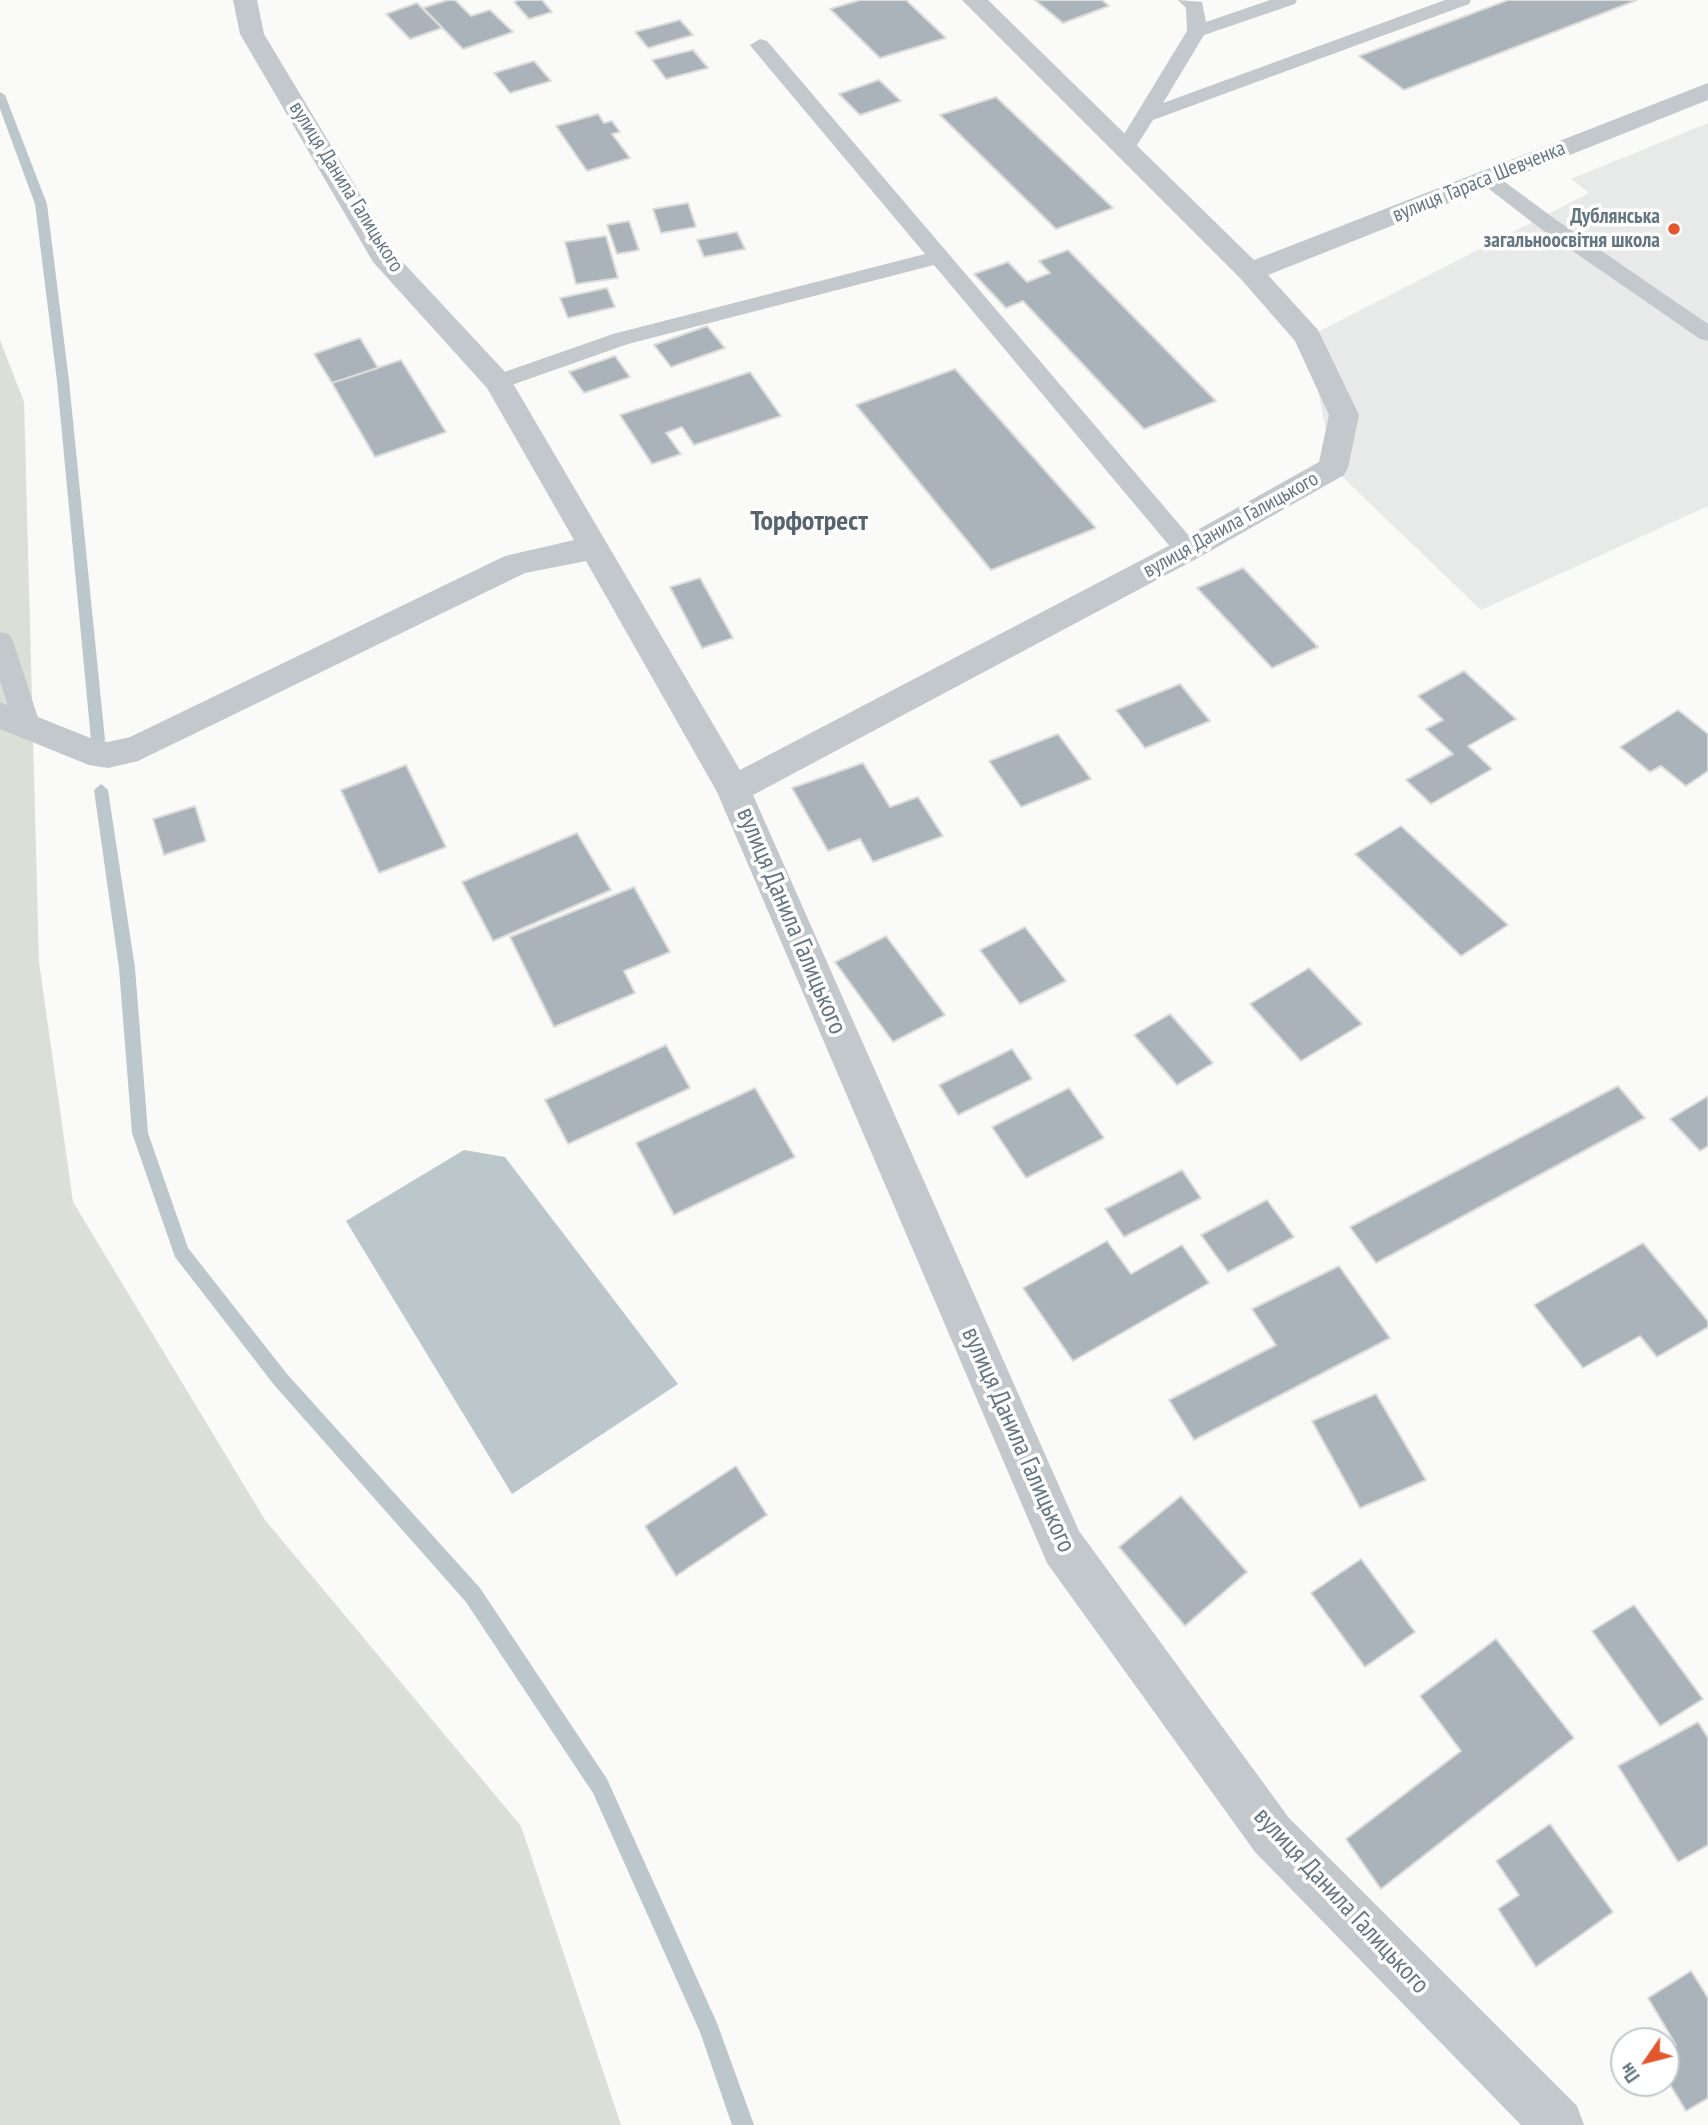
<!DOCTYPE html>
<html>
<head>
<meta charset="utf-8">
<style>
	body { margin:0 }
	#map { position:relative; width:1708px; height:2125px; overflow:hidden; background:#fafaf8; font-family:"PT Sans Narrow",sans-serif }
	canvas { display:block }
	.north { position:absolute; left:1610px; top:2027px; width:70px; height:70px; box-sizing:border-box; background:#fff; border:2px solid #c1c8cd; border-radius:50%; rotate:235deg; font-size:19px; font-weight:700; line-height:28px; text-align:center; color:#657683 }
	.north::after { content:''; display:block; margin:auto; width:24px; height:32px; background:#e4572e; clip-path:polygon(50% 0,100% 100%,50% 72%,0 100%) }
</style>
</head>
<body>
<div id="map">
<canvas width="1708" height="2125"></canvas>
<div class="north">Пн</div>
</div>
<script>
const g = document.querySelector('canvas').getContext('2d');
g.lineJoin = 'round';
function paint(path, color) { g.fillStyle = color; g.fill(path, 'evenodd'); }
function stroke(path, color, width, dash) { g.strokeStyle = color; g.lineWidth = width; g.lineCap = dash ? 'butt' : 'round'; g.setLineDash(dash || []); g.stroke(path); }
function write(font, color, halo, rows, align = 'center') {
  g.font = font + ' "PT Sans Narrow",sans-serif'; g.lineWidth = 7; g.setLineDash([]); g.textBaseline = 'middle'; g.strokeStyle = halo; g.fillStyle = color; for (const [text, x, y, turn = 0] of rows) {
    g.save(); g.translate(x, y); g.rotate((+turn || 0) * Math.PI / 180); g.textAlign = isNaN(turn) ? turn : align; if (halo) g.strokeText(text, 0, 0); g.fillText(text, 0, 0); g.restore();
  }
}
paint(new Path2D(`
	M1708,123V506L1481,610L1333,468L1308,337L1589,193L1571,179Z`), '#e8e9e9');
paint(new Path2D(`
	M0,340L24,402L39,962L73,1202L265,1520L521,1826L621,2125H0Z`), '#dadfd7');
paint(new Path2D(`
	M464,1150L505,1157L678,1384L512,1494L346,1221Z`), '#bbc7cb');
paint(new Path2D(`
	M0,92L5,95L47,204L69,381L105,740L98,745L91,740L57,381L35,204L0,109Z
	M101,784L108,790L135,968L148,1133L188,1248L287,1374L480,1588L607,1779L717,2023L754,2125H732L700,2032L593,1793L466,1602L275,1386L175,1257L132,1133L119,968L94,790Z`), '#bbc7cb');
const building = new Path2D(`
	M448,0H455L471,16L490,10L513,32L463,49L423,8Z
	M519,0H542L552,12L529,19L514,2Z
	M860,0H906L946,38L880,58L830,9Z
	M1035,0H1102L1109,6L1063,23Z
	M1508,0H1637L1404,90L1359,56Z
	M417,3L442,28L410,39L386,14Z
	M680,20L693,35L648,48L635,32Z
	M693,50L708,68L666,79L652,60Z
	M534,61L551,81L510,93L494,73Z
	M879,80L901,101L860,115L839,94Z
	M996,97L1113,208L1056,229L940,115Z
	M598,114L604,123L612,121L620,132L612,134L630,158L587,171L556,126Z
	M688,203L696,227L661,233L653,209Z
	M629,221L639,250L617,254L607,225Z
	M737,232L745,249L704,257L697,240Z
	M606,236L618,278L576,284L565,242Z
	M1068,250L1216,401L1144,429L1023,301L1006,308L974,274L1008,262L1027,282L1050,273L1039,261Z
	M607,288L615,307L568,318L560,298Z
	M707,326L725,348L671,367L654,345Z
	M360,338L378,368L332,383L314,354Z
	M615,356L630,377L584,393L569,372Z
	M401,360L446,432L375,457L332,383Z
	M955,369L1096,528L991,570L856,405Z
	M750,372L781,416L694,445L682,427L666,433L681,454L652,464L620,415Z
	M1243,568L1318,647L1272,668L1197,588Z
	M700,578L733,638L702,648L670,587Z
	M1464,671L1516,719L1468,746L1492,769L1431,804L1406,780L1453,754L1426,729L1443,720L1418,696Z
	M1180,684L1210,721L1145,748L1116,710Z
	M1678,710L1708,734V771L1686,786L1661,766L1650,772L1620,747Z
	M1058,734L1091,779L1021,807L989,761Z
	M863,763L890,807L918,797L943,836L873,862L860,839L828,851L792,788Z
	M406,765L446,847L379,873L341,790Z
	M195,806L206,841L164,855L153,819Z
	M1401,826L1508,925L1461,956L1355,854Z
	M577,833L611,890L493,941L462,882Z
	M634,887L670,952L624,971L635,993L554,1027L510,937Z
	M1025,927L1066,981L1020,1004L980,950Z
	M886,936L945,1015L893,1042L835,962Z
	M1309,968L1362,1024L1301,1061L1250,1004Z
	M1170,1014L1213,1063L1177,1085L1134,1035Z
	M666,1045L690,1088L568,1144L545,1100Z
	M1012,1049L1032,1079L958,1115L939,1085Z
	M1618,1086L1645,1118L1376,1263L1350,1227Z
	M755,1088L795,1157L674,1215L636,1143Z
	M1069,1088L1104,1138L1026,1178L992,1127Z
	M1708,1096V1146L1700,1151L1670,1119Z
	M1182,1170L1201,1198L1124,1237L1105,1209Z
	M1267,1200L1294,1237L1228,1272L1201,1235Z
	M1107,1241L1131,1274L1182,1245L1209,1283L1073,1361L1023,1288Z
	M1643,1243L1708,1321V1327L1657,1357L1640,1336L1583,1368L1534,1305Z
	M1339,1266L1390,1338L1194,1440L1169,1400L1276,1345L1252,1309Z
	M1376,1394L1426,1480L1360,1508L1312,1421Z
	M736,1466L767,1515L676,1576L645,1526Z
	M1181,1496L1247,1572L1185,1626L1119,1547Z
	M1361,1559L1415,1632L1365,1667L1311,1593Z
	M1634,1605L1703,1699L1660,1726L1592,1631Z
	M1496,1639L1574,1738L1381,1889L1346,1839L1461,1751L1420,1696Z
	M1698,1722L1708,1738V1845L1678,1862L1618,1766Z
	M1550,1824L1613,1912L1536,1967L1498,1909L1519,1895L1496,1861Z
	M1691,1971L1708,1998V2098L1686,2111L1666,2078V2051L1676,2045L1648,1998Z`);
paint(building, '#aab3b9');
stroke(building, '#dcdcda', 2);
paint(new Path2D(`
	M1178,0L1202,2L1206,22L1270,0H1297L1295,4L1204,35L1163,103L1445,0H1471L1469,4L1153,120L1132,153H1118L1115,149L1187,31L1186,8Z
	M760,39L767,41L1196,544L1199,550L1196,556L1187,559L1178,556L934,265L628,344L506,387L498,389L490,387L487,382L490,377L613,334L925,254L753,49L750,45Z
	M1487,172L1494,174L1555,219L1708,324V341L1700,339L1541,229L1480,182L1477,178L1480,174Z
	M0,632L9,634L13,641L41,727L37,734L28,737L19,734L15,727L0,681Z`), '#c3c8cc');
paint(new Path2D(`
	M233,0H257L264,34L398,257L508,375L740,770L1176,542L1319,462L1329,415L1295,341L1240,278L962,0H988L1254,260L1708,83V100L1268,275L1318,330L1359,415L1348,468L1344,475L1198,558L753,795L1079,1531L1289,1818L1577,2106L1584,2125H1521L1255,1852L1047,1563L717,792L586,561L525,573L138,761L108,768L89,765L0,729V702L93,739L108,742L130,737L505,556L574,540L487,388L373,262L240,34Z`), '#c3c8cc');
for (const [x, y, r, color] of [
	[1674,229,7,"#e4572e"]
]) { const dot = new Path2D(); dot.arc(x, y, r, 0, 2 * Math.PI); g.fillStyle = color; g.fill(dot); stroke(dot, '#fff', 2.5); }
write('21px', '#657683', '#fff', [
	["вулиця Тараса Шевченка",1479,182,-22],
	["вулиця Данила Галицького",346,187,58],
	["вулиця Данила Галицького",1231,525,-29]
]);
write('bold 21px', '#657683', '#fff', [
	["Дублянська",1660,217],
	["загальноосвітня школа",1660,241]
], 'right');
write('26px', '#657683', '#fff', [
	["вулиця Данила Галицького",791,921,67],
	["вулиця Данила Галицького",1018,1440,66],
	["вулиця Данила Галицького",1341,1901,47]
]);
write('bold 28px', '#57646e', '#fff', [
	["Торфотрест",809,522]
]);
</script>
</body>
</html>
